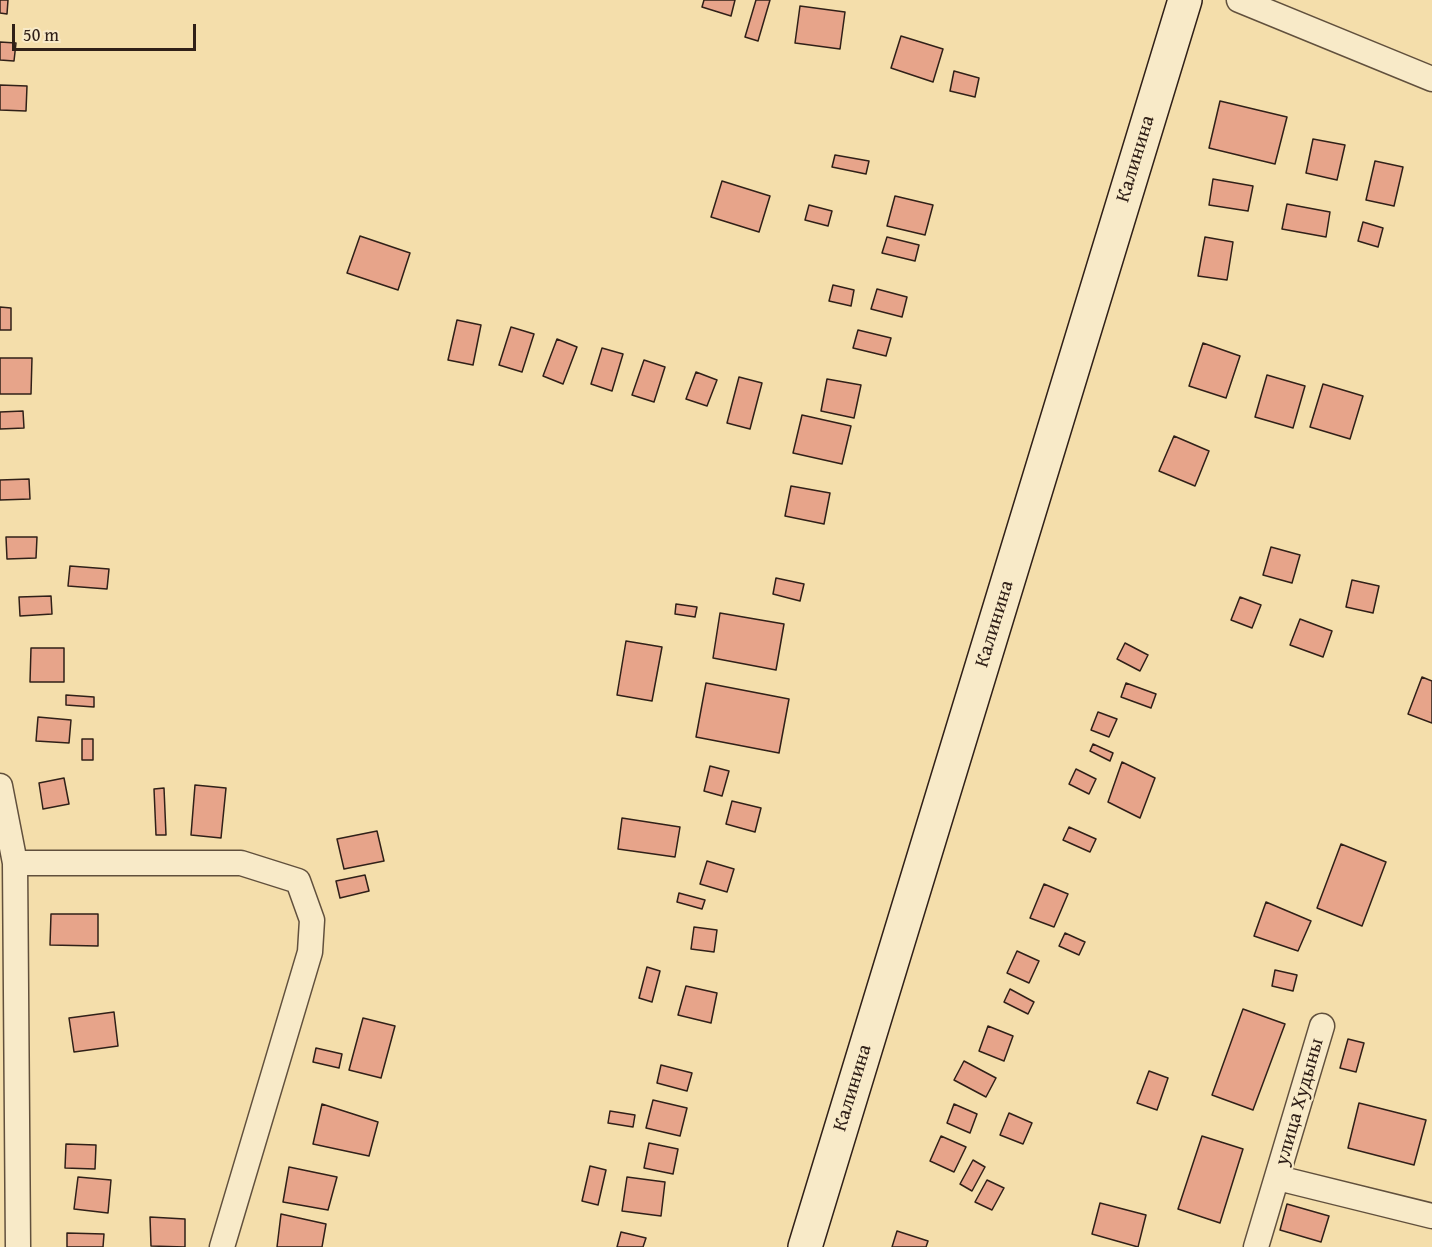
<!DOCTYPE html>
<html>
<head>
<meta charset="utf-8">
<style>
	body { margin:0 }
	#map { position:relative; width:1432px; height:1247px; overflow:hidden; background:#f4deab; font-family:"Gentium Book Plus",serif }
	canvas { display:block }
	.scale { position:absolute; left:12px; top:24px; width:184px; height:27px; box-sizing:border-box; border:3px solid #302018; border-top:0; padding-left:8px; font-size:18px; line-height:21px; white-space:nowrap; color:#302018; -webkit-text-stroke:4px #f8eac8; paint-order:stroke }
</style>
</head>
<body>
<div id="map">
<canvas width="1432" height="1247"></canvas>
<div class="scale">50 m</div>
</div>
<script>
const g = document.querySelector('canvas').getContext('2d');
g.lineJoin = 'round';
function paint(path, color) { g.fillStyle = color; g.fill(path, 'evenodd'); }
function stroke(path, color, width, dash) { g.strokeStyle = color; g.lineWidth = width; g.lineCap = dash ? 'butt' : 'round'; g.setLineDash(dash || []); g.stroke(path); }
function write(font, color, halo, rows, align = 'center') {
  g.font = font + ' "Gentium Book Plus",serif'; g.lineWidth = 4.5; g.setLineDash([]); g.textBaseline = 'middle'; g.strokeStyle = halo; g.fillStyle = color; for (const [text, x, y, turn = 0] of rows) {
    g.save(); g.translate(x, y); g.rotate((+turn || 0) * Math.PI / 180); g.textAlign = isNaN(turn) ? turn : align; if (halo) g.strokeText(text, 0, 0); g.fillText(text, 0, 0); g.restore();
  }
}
const building = new Path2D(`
	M0,0H8L7,14L0,13Z
	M704,0H735L731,16L702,7Z
	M756,0H770L758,41L745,37Z
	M800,6L845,12L840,49L795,43Z
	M901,36L943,49L933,82L891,68Z
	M0,42L16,43L14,61L0,60Z
	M954,71L979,78L975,97L950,91Z
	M0,85L27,86L26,111L0,110Z
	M1220,101L1287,117L1275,164L1209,148Z
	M1313,139L1345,145L1337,180L1306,173Z
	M835,155L869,161L866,174L832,167Z
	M1375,161L1403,167L1394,206L1366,200Z
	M1213,179L1253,186L1248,211L1209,205Z
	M722,181L770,196L759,232L711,217Z
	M895,196L933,205L925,235L887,226Z
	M1287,204L1330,212L1326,237L1282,229Z
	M809,205L832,211L828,226L805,220Z
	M1363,222L1383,228L1378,247L1358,241Z
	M360,236L410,253L398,290L347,273Z
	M887,237L919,245L915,261L882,253Z
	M1205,237L1233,242L1227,280L1198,276Z
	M833,285L854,290L851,306L829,301Z
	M877,289L907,297L902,317L871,309Z
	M0,307L11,308V330H0Z
	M457,320L481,325L473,365L448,360Z
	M511,327L534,334L522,372L499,365Z
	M858,330L891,338L886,356L853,348Z
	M557,339L577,347L563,384L543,376Z
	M1203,343L1240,356L1226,398L1189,386Z
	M602,348L623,354L612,391L591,384Z
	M0,358H32L31,394H0Z
	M644,360L665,367L654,402L632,395Z
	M696,372L717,380L707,406L686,399Z
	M1267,375L1305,386L1293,428L1255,417Z
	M739,377L762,383L750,429L727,423Z
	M827,379L861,385L854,418L821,411Z
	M1323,384L1363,396L1350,439L1310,427Z
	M23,411L24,428L0,429V412Z
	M802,415L851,426L842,464L793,453Z
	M1174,436L1209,451L1195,486L1159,471Z
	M29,479L30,499L0,500V480Z
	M791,486L830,493L824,524L785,516Z
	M6,537H37L36,558L7,559Z
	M1271,547L1300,555L1292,583L1263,575Z
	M70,566L109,569L107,589L68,586Z
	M776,578L804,584L800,601L773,594Z
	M1352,580L1379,586L1373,613L1346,607Z
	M51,596L52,614L20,616L19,597Z
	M1240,597L1261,605L1252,628L1231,620Z
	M676,604L697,607L695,617L675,614Z
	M720,613L784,624L776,670L713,658Z
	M1300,619L1332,631L1323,657L1290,645Z
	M626,641L662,647L652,701L617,695Z
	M1125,643L1148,655L1140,671L1117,659Z
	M31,648H64V682H30Z
	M1422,677L1432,681V723L1408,714Z
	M706,683L789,699L779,753L696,737Z
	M1126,683L1156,694L1151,708L1121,697Z
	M66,695L94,697V707L66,705Z
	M1098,712L1117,719L1109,737L1091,730Z
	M38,717L71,720L69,743L36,741Z
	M82,739H93V760H82Z
	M1093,744L1113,753L1110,761L1090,751Z
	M1122,762L1155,778L1140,818L1108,802Z
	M710,766L729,771L722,796L704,791Z
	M1076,769L1096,779L1089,794L1069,784Z
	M64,778L69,804L43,809L39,783Z
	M195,785L226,788L221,838L191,835Z
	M164,788L166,835H156L154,789Z
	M732,801L761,808L755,832L726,824Z
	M622,818L680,827L675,857L618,849Z
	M1069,827L1096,839L1090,852L1063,840Z
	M377,831L384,861L344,869L337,839Z
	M1341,844L1386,862L1362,926L1317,908Z
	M707,861L734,869L727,892L700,884Z
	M365,875L369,891L340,898L336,881Z
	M1044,884L1068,894L1054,927L1030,918Z
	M679,893L705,900L702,909L677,902Z
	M1266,902L1311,921L1298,951L1254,936Z
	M51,914H98V946L50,945Z
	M694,927L717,930L714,952L691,949Z
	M1065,933L1085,942L1079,955L1059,946Z
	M1017,951L1039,961L1029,983L1007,973Z
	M647,967L660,971L652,1002L639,998Z
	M1275,970L1297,975L1293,991L1272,986Z
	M686,986L717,993L711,1023L678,1015Z
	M1010,989L1034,1002L1028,1014L1004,1002Z
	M1243,1009L1285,1024L1253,1110L1212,1095Z
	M114,1012L118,1046L74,1052L69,1018Z
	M363,1018L395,1026L381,1078L349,1070Z
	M988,1026L1013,1036L1004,1061L979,1051Z
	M1348,1039L1364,1043L1356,1072L1340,1068Z
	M316,1048L342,1054L339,1068L313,1062Z
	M964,1061L996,1078L986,1097L954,1080Z
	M661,1065L692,1073L687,1091L657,1083Z
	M1149,1071L1168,1078L1157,1110L1137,1103Z
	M653,1100L687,1108L680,1136L646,1128Z
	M1359,1103L1426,1120L1414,1165L1348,1148Z
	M322,1104L378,1122L369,1156L313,1144Z
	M954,1104L977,1114L970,1133L947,1123Z
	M610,1111L635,1115L633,1127L608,1123Z
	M1009,1113L1032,1123L1023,1144L1000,1135Z
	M941,1136L966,1147L954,1172L930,1161Z
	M1202,1136L1243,1149L1220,1223L1178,1209Z
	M649,1143L678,1149L673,1174L644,1168Z
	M66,1144L96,1145L95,1169L65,1168Z
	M973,1160L985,1167L972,1191L960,1184Z
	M590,1166L606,1170L598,1205L582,1201Z
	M289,1167L337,1177L328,1210L283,1202Z
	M78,1177L111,1180L108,1213L74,1209Z
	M627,1177L665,1182L661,1216L622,1211Z
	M987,1180L1004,1188L992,1210L975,1202Z
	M1100,1203L1146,1215L1138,1247L1092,1234Z
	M1287,1204L1329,1216L1321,1242L1280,1230Z
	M281,1214L326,1224L322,1247H277Z
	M150,1217L185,1219V1247L151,1246Z
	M897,1231L928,1241L926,1247H892Z
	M621,1232L646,1238L643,1247H617Z
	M67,1233L104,1234L103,1247H67Z`);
paint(building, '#e7a48a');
stroke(building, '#302018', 1.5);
const street = new Path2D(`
	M1239,0L1432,79
	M0,786L15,863L18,1247
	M15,863H241L298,881L312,920L310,952L222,1247
	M1278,1178L1432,1216
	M1256,1247L1322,1026`);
const secondary = new Path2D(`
	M805,1247L1185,0`);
stroke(street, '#61503d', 27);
stroke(secondary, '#302018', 36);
stroke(street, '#f8eac8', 24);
stroke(secondary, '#f8eac8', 33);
write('20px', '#302018', '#f8eac8', [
	["Калинина",1136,159,-73],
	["Калинина",995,624,-73],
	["Калинина",853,1088,-73],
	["улица Худыны",1300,1102,-74]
]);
</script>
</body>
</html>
